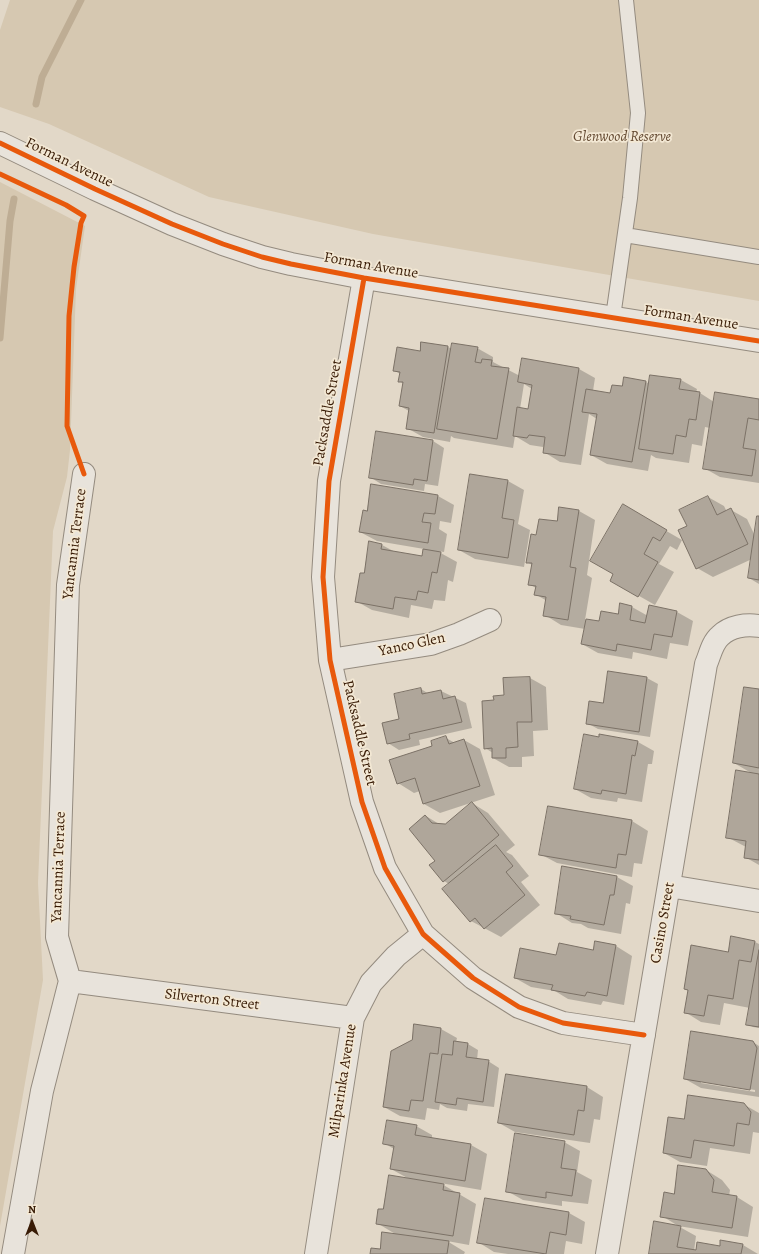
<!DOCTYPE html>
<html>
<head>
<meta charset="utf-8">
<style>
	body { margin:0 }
	#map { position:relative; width:759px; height:1254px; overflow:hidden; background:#e2d8c8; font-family:Alegreya,serif }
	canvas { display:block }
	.north { position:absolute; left:12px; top:1202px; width:40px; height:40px; -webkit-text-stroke:3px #f3e8d4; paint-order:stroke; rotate:0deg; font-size:11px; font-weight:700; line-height:16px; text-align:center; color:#381b05 }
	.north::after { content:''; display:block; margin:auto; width:14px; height:18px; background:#381b05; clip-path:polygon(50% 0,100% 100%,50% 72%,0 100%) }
</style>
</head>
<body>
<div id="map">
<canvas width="759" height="1254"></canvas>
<div class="north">N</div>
</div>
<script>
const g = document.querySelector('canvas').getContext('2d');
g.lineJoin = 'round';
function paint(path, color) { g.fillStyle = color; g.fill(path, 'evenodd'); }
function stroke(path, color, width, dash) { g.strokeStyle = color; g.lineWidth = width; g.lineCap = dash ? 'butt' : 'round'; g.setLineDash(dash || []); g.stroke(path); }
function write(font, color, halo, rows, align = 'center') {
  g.font = font + ' Alegreya,serif'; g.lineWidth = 3.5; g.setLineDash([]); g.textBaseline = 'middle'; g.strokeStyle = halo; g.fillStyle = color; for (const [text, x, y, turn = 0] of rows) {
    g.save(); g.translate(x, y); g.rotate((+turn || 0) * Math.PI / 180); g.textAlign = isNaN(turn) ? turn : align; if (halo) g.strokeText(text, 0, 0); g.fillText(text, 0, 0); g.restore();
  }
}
paint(new Path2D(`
	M10,0H759V301L373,234L209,197L49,124L0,107V30Z
	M0,182L85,226L76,289L70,450L67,477L53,531L38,883L43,980L0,1226Z`), '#d6c8b1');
paint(new Path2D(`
	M448,347L452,349L477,348L493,357V362L520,376L523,360L579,369L595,378L593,391L611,394L623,387L646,382L650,384L681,380L697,389L696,393H700L714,402L759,400V483L720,477L704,468L710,428L705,427L702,446L692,444L689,463L656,458L651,455L648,471L607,464L591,455L597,419L589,414L581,465L560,462L544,452L545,444L543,447L530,445L515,436L513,448L454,438L451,436L450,442L423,437L407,428L409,411L400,406L404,384L399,381L400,374L394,370L420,352ZM524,384L532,389L529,410L520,409Z
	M377,433L433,441L444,448L438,486L425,484L424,491L381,484L370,477Z
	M508,481L524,490L518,524L530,530L524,567L475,559L459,550Z
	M438,496L454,505L451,523L440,521L439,529L447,534L444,552L437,551L457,562L453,582L448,580L445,601L434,600L432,609L411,605L409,618L372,610L356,601L365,575L370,542L382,545L397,553L423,558L424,549L377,541L360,532L368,512Z
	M708,497L724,506L727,512L731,510L747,519L755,536L759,517V584L749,578L752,559L713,577L697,568L688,526Z
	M623,506L682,540L677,550L670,546L659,564L674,572L655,605L611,580L614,574Z
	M560,508L579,511L595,520L587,575L592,578L585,620L599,623L619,615L621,604L632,607L648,616L677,612L693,621L688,646L670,643L667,659L633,652L632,659L598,653L582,644L585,629L561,625L545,615L547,601L535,594L536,588L529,584L532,565L527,562L537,536L558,523Z
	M609,672L647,678L658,684L650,737L598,729L587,723L604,704Z
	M530,678L546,687L548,730L533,731L534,756L522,757V767H509L493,758V753L485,748L495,701L505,696Z
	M421,689L429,694L441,691L466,703L472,728L419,740L420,745L399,750L388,743L401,720Z
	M759,690V865L745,857L746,847L727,837L753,774L734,763Z
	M446,738L455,743L464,740L480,749L495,795L440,813L424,804L420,791L414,793L398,783L434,746Z
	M600,738L638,742L654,751L652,764H648L642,802L618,798L617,802L591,798L575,789Z
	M472,803L488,813L515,845L506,852L512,855L529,876L521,882L540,905L501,937L471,921L449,884L444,881L437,861L426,816L439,824L446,825Z
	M632,821L648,831L642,864L634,863L632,877L557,863L540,854Z
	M617,877L633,886L630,904L626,903L621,934L588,928L581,924L572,923L556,913Z
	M755,942L759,944V1028L753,1027L747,1024L750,1008L724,1003L720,1025L701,1022L685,1012L689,991L685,989L729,953Z
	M595,943L616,946L632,956L624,1005L603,1001L601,1005L568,999L555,991L531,987L515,978L594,951Z
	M415,1025L441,1029L457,1038L456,1042L468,1044L478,1050L477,1060L488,1061L499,1068L494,1107L468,1104L467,1111L447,1108L440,1104L439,1110L427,1108L425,1120L400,1116L384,1107L413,1041Z
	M753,1042L759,1046V1097L701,1088L685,1079ZM701,1081L755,1090V1092L701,1083Z
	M506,1075L587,1087L603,1097L600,1120L594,1119L590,1143L515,1132L499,1123Z
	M743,1104L759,1113V1133L753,1132L750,1154L710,1148L707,1166L680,1162L664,1153L685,1121Z
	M416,1126L432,1135V1138L471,1145L487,1154L481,1190L440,1183L476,1204L469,1245L447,1241L465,1252L464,1254H371L381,1250L397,1235L377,1223L384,1211L411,1180L391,1169L394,1149L384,1143Z
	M564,1142L580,1151L577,1172L592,1180L588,1204L562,1201V1206L523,1200L507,1191Z
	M706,1170L722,1180L730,1190L729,1196L737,1197L753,1207L748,1237L678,1226L696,1236L694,1251L743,1245L758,1254H650L680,1227L662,1216L674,1195Z
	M486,1199L569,1213L585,1222L582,1244L566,1241L564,1254H508L494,1252L478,1242Z`), '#0003');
stroke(new Path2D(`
	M36,104L42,77L81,0
	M0,338L10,221L14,199`), '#bead94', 7);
const building = new Path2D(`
	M421,342L448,346L434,433L406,429L409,408L399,406L403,382H398L400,372L393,371L397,347L420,351Z
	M452,343L478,347L475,362L481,363L482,359L492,360L491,366L509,368L497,439L437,429Z
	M522,358L579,368L565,456L543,453L545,437L529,435L527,438L513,436L517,407L528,409L532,385L518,382Z
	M650,375L681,379L679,389L700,392L696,420L689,419L686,437L676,435L673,454L639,449Z
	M624,377L646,381L632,462L590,455L597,414L582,412L586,389L610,393L612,385L622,386Z
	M715,392L759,399V420L748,418L743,448L756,450L752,476L703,469Z
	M376,431L433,440L427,481L414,479L413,485L369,478Z
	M470,474L508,480L502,518L514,520L508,558L458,550Z
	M371,484L438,495L435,514L424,513L422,522L431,523L428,543L359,532L363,510L367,511Z
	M708,496L717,515L731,508L748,544L696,569L678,530L687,526L679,510Z
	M623,504L667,530L660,541L653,537L644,554L658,562L638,597L610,581L613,574L590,561Z
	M559,507L579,510L570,567L576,568L568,620L543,616L546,597L534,595L536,586L528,585L532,563H526L531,534L536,535L539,519L557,521Z
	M757,516H759V580L748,578Z
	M369,541L382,544L381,549L422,556L423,549L441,552L437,573L432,572L428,593L418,591L416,600L395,597L393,609L355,602L360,573H364Z
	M620,603L632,606L630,620L645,623L649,605L677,611L672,637L654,634L651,650L617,644L616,651L581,644L586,619L599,621L601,611L618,614Z
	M608,671L647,677L639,732L586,724L589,701L603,703Z
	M530,677L532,722H517L518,747L506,748V758H492V748L484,749L482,701L494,700L493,696L504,695L503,678Z
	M744,687L759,689V768L733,763Z
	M421,688L422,694L441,690L443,699L455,696L462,722L409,734L410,739L387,744L382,723L399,719L394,694Z
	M584,734L599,737V734L638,741L635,756L632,755L626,794L602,790L601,794L574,789Z
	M446,736L449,744L464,739L480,786L423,804L415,778L397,784L389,760L432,746L431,741Z
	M736,770L759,774V860L744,858L746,841L726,838Z
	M472,802L499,835L443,882L429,865L435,861L409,829L425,815L432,823L445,824Z
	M548,806L632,820L626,855L618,854L616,868L539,855Z
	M496,845L513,866L506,872L525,895L484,929L475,918L470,922L442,889Z
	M562,866L617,876L614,895H610L604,925L570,919L571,916L555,914Z
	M731,936L755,941L751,962L739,960L733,999L708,995L704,1016L684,1013L688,990L684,989L691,945L728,952Z
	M595,941L616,945L607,996L587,992L585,996L551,990L553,985L514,978L520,948L556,955L559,943L593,950Z
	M759,950V1027L746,1025Z
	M414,1024L441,1028L438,1054L430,1053L423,1101L411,1100L409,1111L383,1107L391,1051L412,1040Z
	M691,1031L753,1041L757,1048L750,1090L684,1079Z
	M454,1041L468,1043L466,1057L489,1060L483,1102L457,1098L456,1105L435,1102L442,1054L452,1055Z
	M506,1074L587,1086L584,1111L578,1110L574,1135L498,1123Z
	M688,1095L744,1103L751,1112L749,1125L737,1123L734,1146L694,1140L691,1158L663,1153L668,1117L684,1119Z
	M387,1120L417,1125L415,1135L471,1144L465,1181L390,1169L394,1146L383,1144Z
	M515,1133L565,1141L561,1168L576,1170L572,1196L546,1192V1198L506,1192Z
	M678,1165L706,1169L714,1180L712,1192L737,1196L732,1228L660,1217L664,1192L674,1194Z
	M389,1175L444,1184L443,1190L460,1193L453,1236L376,1224L378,1209H383Z
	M485,1198L569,1212L566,1235L550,1232L546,1254L477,1243Z
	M654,1221L681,1226L677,1247L696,1250L697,1242L720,1246V1240L743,1244L741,1254H649Z
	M382,1232L449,1241L447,1254H370L371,1248L380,1249Z`);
paint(building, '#afa69a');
stroke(building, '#7b7166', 1);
const service = new Path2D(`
	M625,235L759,257
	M613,317L630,198L638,113L626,0`);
const minor = new Path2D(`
	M364,278L329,481L323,577L330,660L362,802L385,868L423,934L473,978L519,1007L563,1023L644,1035
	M330,660L431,644L459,634L490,620
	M669,886L759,901
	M70,981L353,1018
	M13,1254L42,1091L70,981L57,937L68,585L84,474
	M316,1254L353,1018L371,983L396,956L423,934
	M607,1254L706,664C710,655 712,643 720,636C730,626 746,624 759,626`);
const tertiary = new Path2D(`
	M0,143L95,189L172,224L223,244L262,257L291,264L364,278L759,341`);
stroke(service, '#948b7f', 16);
stroke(minor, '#948b7f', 24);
stroke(tertiary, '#948b7f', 24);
stroke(service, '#e8e3db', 14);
stroke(minor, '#e8e3db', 22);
stroke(tertiary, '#e8e3db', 22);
stroke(new Path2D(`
	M0,143L95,189L172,224L223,244L262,257L291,264L364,278L759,341
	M0,174L66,205L84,216L81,223L74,267L69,316L67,426L84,474
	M364,278L329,481L323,577L330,660L362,802L385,868L423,934L473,978L519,1007L563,1023L644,1035`), '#e8590c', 5);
write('italic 15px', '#654b33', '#f3e8d4', [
	["Glenwood Reserve",622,137]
]);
write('15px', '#381b05', '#f3e8d4', [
	["Forman Avenue",69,163,26],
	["Forman Avenue",371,266,10],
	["Forman Avenue",691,318,9],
	["Packsaddle Street",328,413,-80],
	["Yancannia Terrace",75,544,-83],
	["Yanco Glen",412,645,-12],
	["Packsaddle Street",359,733,77],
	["Yancannia Terrace",59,867,-88],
	["Casino Street",663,923,-80],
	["Silverton Street",212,1000,7],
	["Milparinka Avenue",343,1081,-81]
]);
</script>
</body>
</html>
